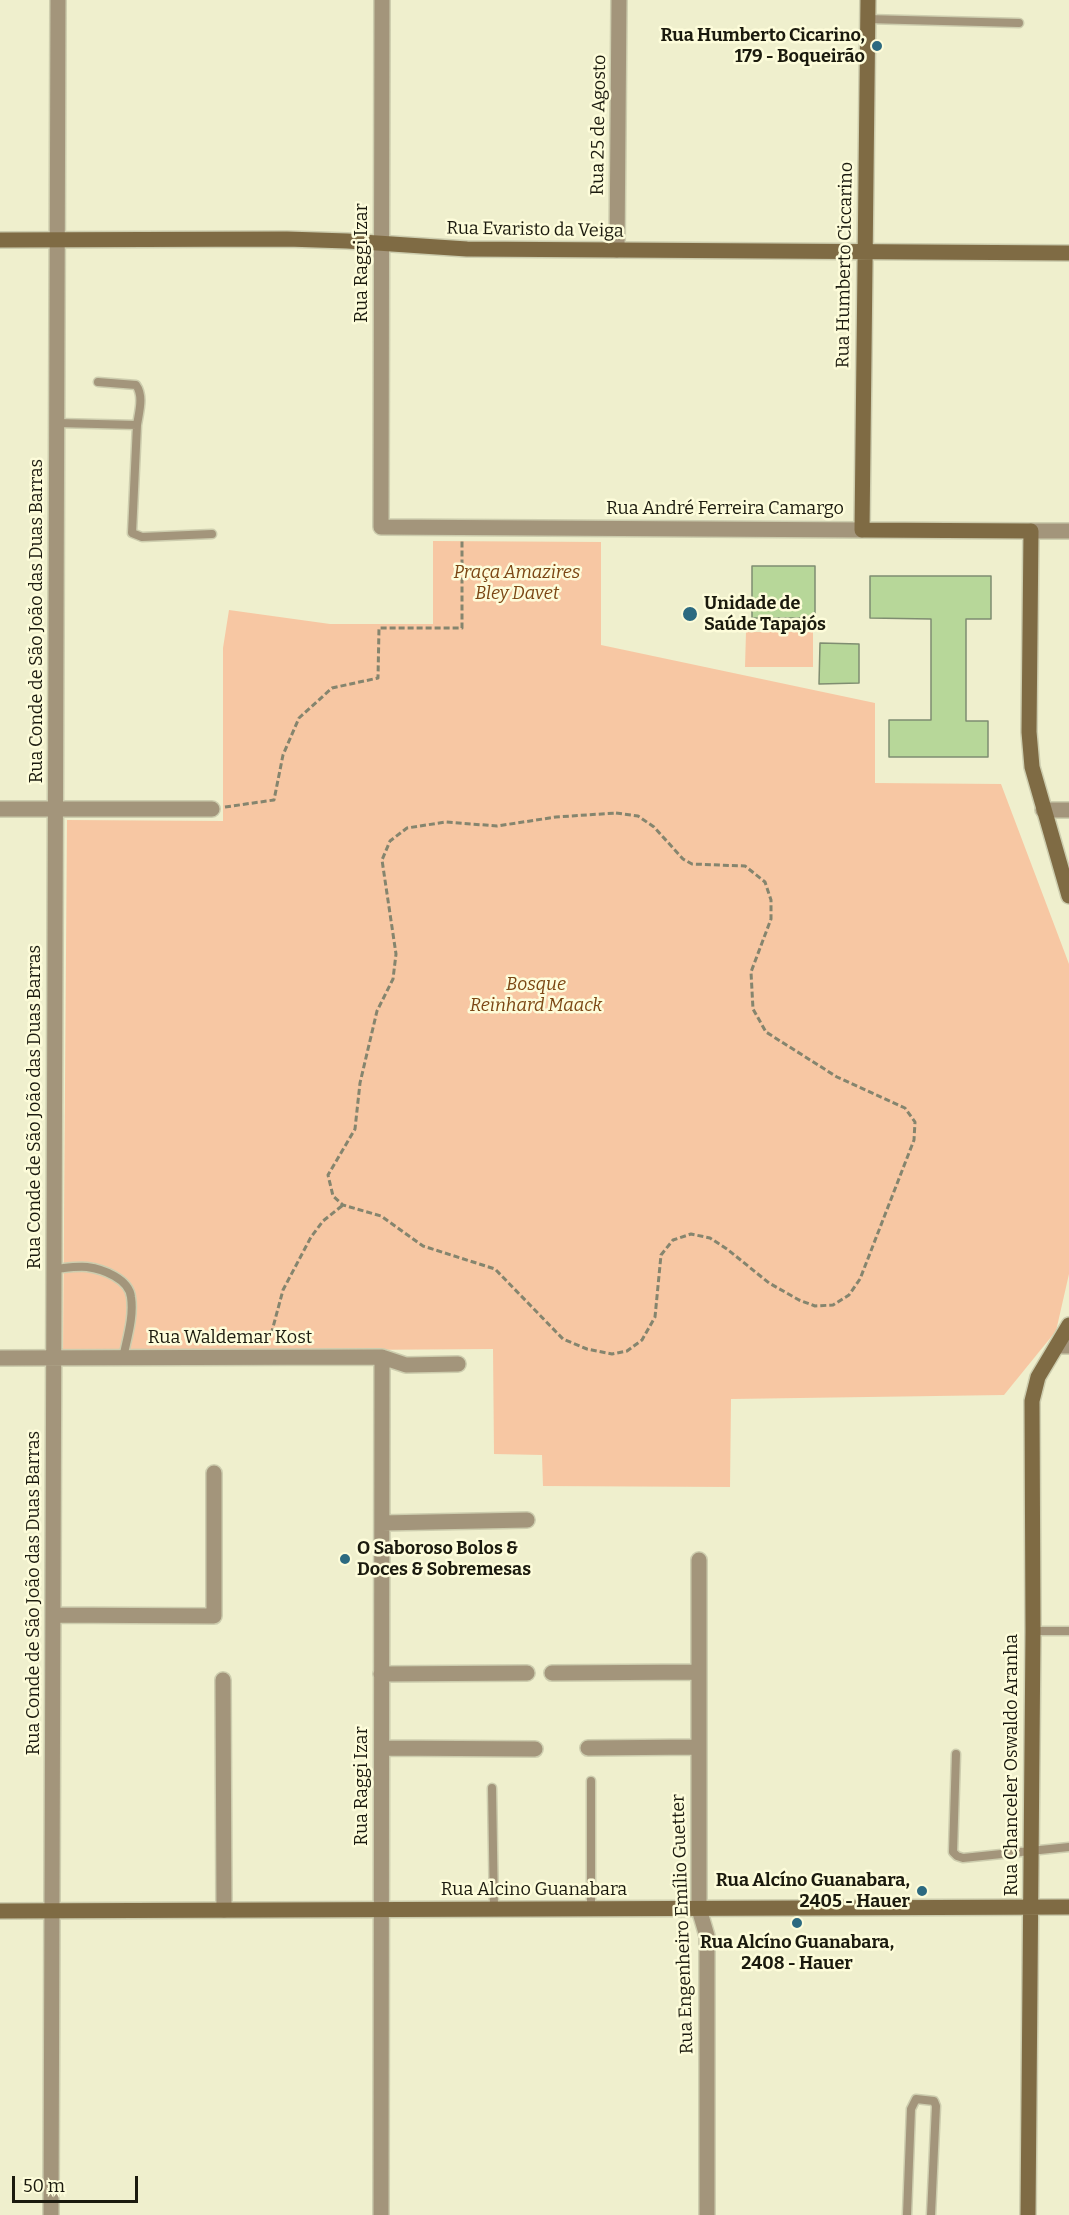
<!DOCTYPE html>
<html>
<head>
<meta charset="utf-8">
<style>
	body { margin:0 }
	#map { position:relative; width:1069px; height:2215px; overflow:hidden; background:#efefcd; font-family:Bitter,serif }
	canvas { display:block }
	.scale { position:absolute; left:12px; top:2176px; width:126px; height:27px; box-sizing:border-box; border:3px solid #1b1a0e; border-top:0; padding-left:8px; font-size:18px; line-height:21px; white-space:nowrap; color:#1b1a0e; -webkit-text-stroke:4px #fdfcda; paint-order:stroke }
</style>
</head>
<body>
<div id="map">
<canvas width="1069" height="2215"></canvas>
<div class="scale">50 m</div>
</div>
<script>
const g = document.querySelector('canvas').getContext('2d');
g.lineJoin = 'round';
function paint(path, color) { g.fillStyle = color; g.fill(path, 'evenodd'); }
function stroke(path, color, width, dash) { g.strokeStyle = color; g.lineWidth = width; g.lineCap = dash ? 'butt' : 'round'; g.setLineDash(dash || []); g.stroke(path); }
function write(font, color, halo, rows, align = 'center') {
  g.font = font + ' Bitter,serif'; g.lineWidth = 5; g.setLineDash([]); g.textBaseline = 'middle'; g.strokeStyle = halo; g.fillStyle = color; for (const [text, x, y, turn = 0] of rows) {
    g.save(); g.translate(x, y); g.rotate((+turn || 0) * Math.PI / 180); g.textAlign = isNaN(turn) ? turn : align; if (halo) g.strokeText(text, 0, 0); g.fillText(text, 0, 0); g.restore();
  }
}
paint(new Path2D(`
	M433,541L601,542V645L875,703V783L1001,784L1069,964V1274L1056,1331L1004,1395L731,1399L730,1487L543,1486L542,1455L494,1454L493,1349L63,1352L67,820L223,821V648L229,610L330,624H433Z
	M746,632H813V667H745Z`), '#f7c7a3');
const building = new Path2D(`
	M752,566H815V618H752Z
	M870,576H991V619H966V721H988V757H889V720H931V619L870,618Z
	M820,643L859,644V683L819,684Z`);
paint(building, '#b7d799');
stroke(building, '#7f8d71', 1.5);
const lane = new Path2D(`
	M867,19L1019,23
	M98,382L136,385C144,396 139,412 137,425
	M57,423L137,425L132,533L142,537L212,534
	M54,1269C65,1268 77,1266 87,1267C103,1269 129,1279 131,1297C134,1317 127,1338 123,1358
	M1033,1631H1069
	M956,1754L953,1852L957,1856L963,1858L1069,1847
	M492,1788L494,1909
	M591,1909V1781
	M907,2215L911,2109L916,2099L934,2101L936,2106L931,2215`);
const street = new Path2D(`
	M382,0L381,527L862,530
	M617,250L619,0
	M1031,531H1069
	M0,809H212
	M1043,810H1069
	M1057,1346H1069
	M0,1358L382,1357L406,1365L458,1364
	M382,1523L527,1520
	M699,1560V1909L707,1936V2215
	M53,1615L214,1616V1473
	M552,1673L699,1672
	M381,1674L527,1673
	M223,1680L224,1910
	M382,1748L535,1749
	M588,1748L698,1747
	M51,2215L58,0
	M381,2215L382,1357`);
const secondary = new Path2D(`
	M868,0L862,530L1031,531L1029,732L1032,767L1069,896
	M0,240L287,239L347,241L467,249L1069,253
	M0,1911L1069,1907
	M1028,2215L1033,1631L1032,1401L1038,1377L1069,1325`);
stroke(lane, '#cdcdae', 11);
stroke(street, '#cdcdae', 18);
stroke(secondary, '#cdcdae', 18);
stroke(new Path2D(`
	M225,807L274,800L283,755L299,718L332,688L378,678L379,628H462V541
	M616,813L638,816L654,827L683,859L692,864L745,866L765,882L771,900V919L751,972L753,1009L766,1032L837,1077L905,1108L915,1122L914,1140L860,1279L849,1295L833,1305L815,1306L799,1300L769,1283L727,1249L710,1238L691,1234L673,1240L661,1255L655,1317L642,1340L627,1351L612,1354L587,1349L563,1339L495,1269L423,1246L381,1216L343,1205L333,1196L328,1175L355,1129L360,1083L377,1011L393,979L396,954L382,860L390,841L407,828L446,822L497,826L556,817Z
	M265,1341L272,1331L283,1290L311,1237L323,1221L343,1205`), '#85856e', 3, [6, 3]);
stroke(lane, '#a3957b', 8);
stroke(street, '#a3957b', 15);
stroke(secondary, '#7f6b44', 15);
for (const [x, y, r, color] of [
	[877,46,6,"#2c6a80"],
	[690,614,8,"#2c6a80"],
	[345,1559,6,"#2c6a80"],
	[922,1891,6,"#2c6a80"],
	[797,1923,6,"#2c6a80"]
]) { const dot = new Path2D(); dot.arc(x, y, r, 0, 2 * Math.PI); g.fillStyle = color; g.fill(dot); stroke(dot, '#fdfcda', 2); }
write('bold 18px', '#1b1a0e', '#fdfcda', [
	["Rua Humberto Cicarino,",865,36],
	["179 - Boqueirão",865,57],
	["Unidade de",704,604,"left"],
	["Saúde Tapajós",704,625,"left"],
	["O Saboroso Bolos &",357,1549,"left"],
	["Doces & Sobremesas",357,1570,"left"],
	["Rua Alcíno Guanabara,",910,1881],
	["2405 - Hauer",910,1902],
	["Rua Alcíno Guanabara,",797,1943,"center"],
	["2408 - Hauer",797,1964,"center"]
], 'right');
write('18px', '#1b1a0e', '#fdfcda', [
	["Rua 25 de Agosto",599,125,-89],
	["Rua Evaristo da Veiga",535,230,1],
	["Rua Raggi Izar",362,263,-90],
	["Rua Humberto Ciccarino",845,265,-89],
	["Rua André Ferreira Camargo",725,509],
	["Rua Conde de São João das Duas Barras",37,621,-90],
	["Rua Conde de São João das Duas Barras",35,1107,-90],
	["Rua Waldemar Kost",230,1338],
	["Rua Conde de São João das Duas Barras",34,1593,-90],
	["Rua Chanceler Oswaldo Aranha",1012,1765,-90],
	["Rua Raggi Izar",362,1786,-90],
	["Rua Alcino Guanabara",534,1890],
	["Rua Engenheiro Emílio Guetter",683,1924,-92]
]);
write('italic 18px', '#7b4613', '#fdfcda', [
	["Praça Amazires",517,573],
	["Bley Davet",517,594],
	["Bosque",536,985],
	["Reinhard Maack",536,1006]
]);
</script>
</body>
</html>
